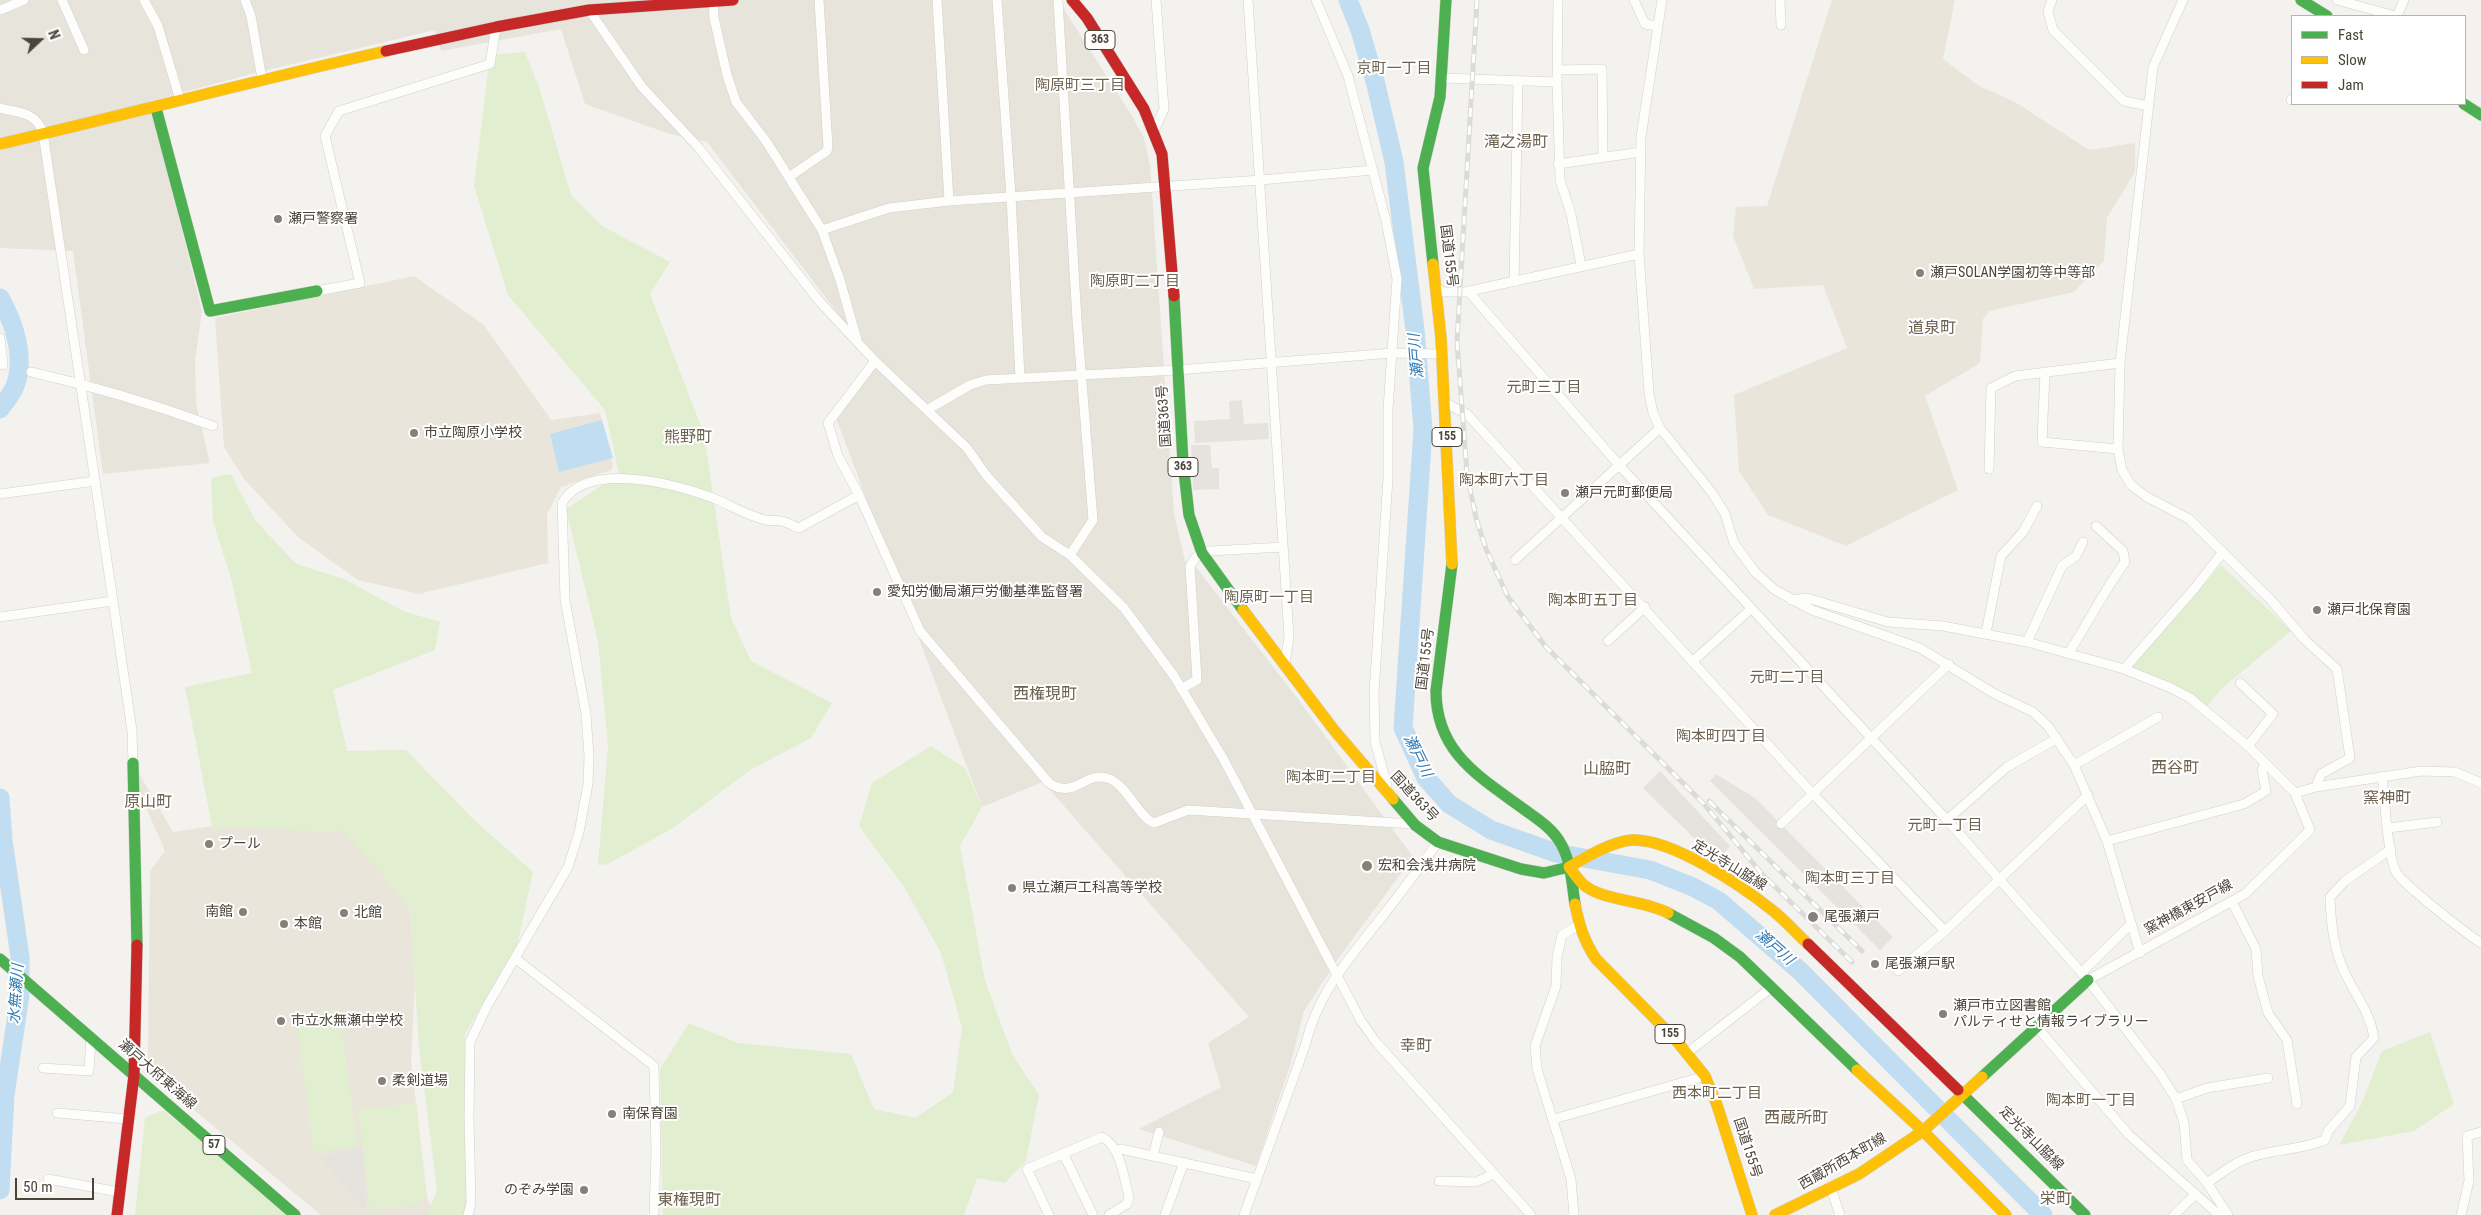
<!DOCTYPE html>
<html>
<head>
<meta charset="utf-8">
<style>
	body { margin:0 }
	#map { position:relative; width:2481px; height:1215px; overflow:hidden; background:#f4f2ee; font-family:"Roboto Condensed",sans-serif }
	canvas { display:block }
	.legend { position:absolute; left:2291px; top:15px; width:175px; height:90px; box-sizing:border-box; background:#fff; border:1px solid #b7b4b0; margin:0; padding:6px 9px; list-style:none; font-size:15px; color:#4b4439 }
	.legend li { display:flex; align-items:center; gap:10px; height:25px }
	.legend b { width:25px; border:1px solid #b7b4b0 }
	.north { position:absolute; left:15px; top:15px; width:50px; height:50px; -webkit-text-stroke:4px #fff; paint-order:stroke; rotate:69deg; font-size:14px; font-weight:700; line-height:20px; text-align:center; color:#4b4439 }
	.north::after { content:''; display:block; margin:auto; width:18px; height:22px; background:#4b4439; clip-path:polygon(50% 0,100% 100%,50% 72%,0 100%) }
	.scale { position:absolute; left:15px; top:1178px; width:79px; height:22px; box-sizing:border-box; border:2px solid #4b4439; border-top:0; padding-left:6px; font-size:15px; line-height:18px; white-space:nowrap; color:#4b4439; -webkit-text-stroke:4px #fff; paint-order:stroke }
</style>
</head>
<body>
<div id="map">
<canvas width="2481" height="1215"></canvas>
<ul class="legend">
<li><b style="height:6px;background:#4caf50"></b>Fast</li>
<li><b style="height:6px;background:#ffc107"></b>Slow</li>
<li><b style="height:6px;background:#c62828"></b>Jam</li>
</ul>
<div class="north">N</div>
<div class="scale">50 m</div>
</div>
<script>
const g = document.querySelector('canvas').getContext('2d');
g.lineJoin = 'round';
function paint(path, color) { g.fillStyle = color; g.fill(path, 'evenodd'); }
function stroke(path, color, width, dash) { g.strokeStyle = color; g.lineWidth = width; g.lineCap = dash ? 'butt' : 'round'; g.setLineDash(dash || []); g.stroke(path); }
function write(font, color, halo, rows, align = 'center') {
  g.font = font + ' "Roboto Condensed","Noto Sans JP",sans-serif'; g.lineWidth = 4; g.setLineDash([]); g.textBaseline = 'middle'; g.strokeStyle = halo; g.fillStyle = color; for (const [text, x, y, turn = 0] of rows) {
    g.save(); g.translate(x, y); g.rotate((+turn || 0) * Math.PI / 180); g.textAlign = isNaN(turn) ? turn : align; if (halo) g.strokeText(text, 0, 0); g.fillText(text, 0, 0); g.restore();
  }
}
paint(new Path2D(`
	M0,0H1058L1132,116L1144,138L1150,165L1174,514L1185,561L1195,566L1298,699L1413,857L1340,956L1304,1011L1290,1066L1256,1166L1139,1129L1221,1087L1208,1043L1249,1017L1043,782L982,807L836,418L871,357L707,142L667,133L585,104L561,29L441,51L435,30L255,73L150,101L202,311L195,360L196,404L210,463L103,474L73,251L0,248Z`), '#e7e4dc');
paint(new Path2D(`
	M1832,0H1955L1943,59L1979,86L2015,102L2089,150L2135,143V172L2107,218L2104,261L2074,292L1989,311L1983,319L1980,363L1925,396L1958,490L1846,546L1768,515L1739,471L1734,395L1847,348L1823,285L1754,289L1733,236L1736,207L1767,206Z
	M414,276L484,325L551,420L600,413L613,465L611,470L561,487L547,514L548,563L419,594L358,580L298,537L244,479L224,447L215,318Z
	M133,763L173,832L212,826L345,829L410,908L415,983L411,1060L427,1197L433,1212L430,1215H321L171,1091L148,1058L150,871L165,851L134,780Z`), '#eae5da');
paint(new Path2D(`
	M525,52L540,90L571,195L602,226L670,262L650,294L704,434L731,618L751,661L832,703L811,738L750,770L673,828L608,864L598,865L608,746L598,641L566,509L619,474L605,410L508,295L474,186L490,55Z
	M231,474L255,520L296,564L344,579L403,611L440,622L435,650L333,690L347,751L406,750L473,819L533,872L517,946L465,1034L467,1215H427L437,1190L419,1047L410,908L344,831L325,832L212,826L185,687L252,673L232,582L213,521L211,478Z
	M2221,565L2291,631L2222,688L2205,709L2130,667Z
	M931,746L965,768L982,807L960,846L985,981L1013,1056L1039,1095L1026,1161L1005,1183L977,1178L964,1215H663L660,1069L689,1023L738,1043L851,1054L874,1109L916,1118L953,1092L962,1028L941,953L904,887L859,826L872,783Z
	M339,1009L358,1146L314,1152L295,1015Z
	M2430,1032L2454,1104L2414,1131L2339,1145L2362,1103L2382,1051Z
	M416,1103L427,1197L416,1205L370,1211L358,1110Z
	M163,1110L215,1151L286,1215H135L145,1118Z`), '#e1eecf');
paint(new Path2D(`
	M1242,400L1244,424L1268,423L1269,439L1195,443L1194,421L1230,419L1229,401Z
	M1191,445H1210L1212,468H1219V489L1193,490Z
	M1660,771L1730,846L1722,856L1702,846L1643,788Z
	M1716,774L1755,798L1893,937L1880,950L1710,781Z
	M363,1148L366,1211L319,1156Z`), '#e6e3df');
paint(new Path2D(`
	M602,420L613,458L559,472L550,434Z`), '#c0ddf1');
stroke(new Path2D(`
	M1348,0L1360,30L1376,85L1394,162L1415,330L1423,429L1403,728L1426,778L1449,804L1491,830L1556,853L1650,870L1693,887L1719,901L1799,970L2043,1215
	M0,298C14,323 26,357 15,386C12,394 5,402 0,409
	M0,798L3,840L20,957V995L5,1095L0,1190`), '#c0ddf1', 19);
const street = new Path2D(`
	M62,0L84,50
	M144,0L158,26L180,100
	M245,0L251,16L262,79
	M713,0L714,18L727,75L736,102L766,141L822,230L840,280L857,340
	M937,0L949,201
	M997,0L1011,196L1020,378
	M1058,0L1077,320L1093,520L1070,555
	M1248,0C1263,212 1274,425 1289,637L1285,663
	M1316,0L1348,76L1386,221L1397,279L1388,409V478L1374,693L1375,742L1387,785
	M1558,0L1557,82L1560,180L1571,214L1581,265
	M1634,0L1645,24L1657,26
	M1662,0L1641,137L1639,254L1649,393L1653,413L1660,428L1713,494L1725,514L1734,543L1755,572L1775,590L1812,610L1920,648L1993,693L2033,712L2048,726L2074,765L2107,841L2140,953
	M1780,0L1781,25
	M2052,0L2048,11L2053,30L2124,101L2148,106
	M2183,0L2153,67L2120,363L2118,449L2122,470L2131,485L2147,497L2189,519L2270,599L2305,640L2337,669L2350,758L2321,774L2316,787
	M2337,0L2395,16
	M0,10L24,0
	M589,10L642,87L699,148L820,302L875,361L967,448L986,475L1042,537L1070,555L1124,608L1174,676L1224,760L1361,1021L1376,1042L1531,1215
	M2397,16L2404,0
	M1557,70L1602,69L1603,157
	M1442,78L1557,82
	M2291,100L2292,99
	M0,108C20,113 36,112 43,133L113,601L132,731L133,763
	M1154,131L1164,109L1156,0
	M1558,164L1641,152
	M789,177L827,151L828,147L819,0
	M822,230L889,208L949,201L1261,180L1373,170
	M1514,282L1518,82
	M1437,288L1443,292H1465L1639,254
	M317,291L360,283L325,136L339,111L490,64L496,27
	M1468,291L1619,465L1947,820L2088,980L2161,1075L2176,1099L2184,1123L2187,1160L2207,1183L2228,1215
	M0,338L3,365
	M875,361L828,423L838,456L859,495L920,631L1049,783C1074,800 1085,771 1107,778C1126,783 1140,819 1154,823L1188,810L1413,824
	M31,372C93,386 153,404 213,426
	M2045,372L2042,442L2118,449
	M1445,403L1467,414L1812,793L1945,931
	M927,410L970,385L986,380L1177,370L1393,353L1442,354
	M1989,469L1991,388L2015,376L2120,363
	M0,494L95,481
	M1515,560L1660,428
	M1791,600L1807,598L1888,622L1943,626L2027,642L2124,669L2171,688L2190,698L2248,746L2295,793L2310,830L2245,894L2088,980
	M0,617L113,601
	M1986,633L2001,556L2023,532L2037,506
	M1608,641L1645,607
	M2027,642L2062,566L2076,556L2083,542
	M2068,654C2088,623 2104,591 2125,562L2123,551L2096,526
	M1692,662L1751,609
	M2124,669L2194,589L2223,552
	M2240,683L2273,714L2248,746
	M1181,689L1197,680L1190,566L1196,557L1210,551L1283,547
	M2074,765L2158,717
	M2382,776C2385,799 2387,853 2396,872C2401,883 2467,934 2481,943
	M2295,793L2316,787L2421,771L2455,772L2481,783
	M1947,820L2007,767L2056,739
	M1781,824L1949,664
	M2388,828L2437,822
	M2107,841L2244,804L2266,791L2262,770L2265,763
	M2232,902L2256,949L2258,976L2268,1013L2287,1040L2297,1104
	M516,959L654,1066L656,1152L654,1215
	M1898,971L1945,931L2088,795
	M2081,973L2131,924
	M2037,1027L2129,1135L2219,1215
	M1687,1053L1772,987
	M43,1068L89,1071L91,1037
	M2176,1099L2207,1088L2268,1078
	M57,1113L128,1119
	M1554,1119L1705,1076
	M1116,1151L1121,1149L1257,1179
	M1063,1153L1093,1215
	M1153,1156L1159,1132
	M48,1179L119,1192
	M1439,1181L1476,1182L1494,1174
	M2207,1183C2223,1172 2239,1159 2258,1155C2281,1149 2303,1149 2325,1140L2328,1131L2350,1106L2356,1057L2374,1038C2370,1013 2359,1001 2348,979C2334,954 2331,925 2330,897L2345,881L2391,849
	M1831,1189L1840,1215
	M468,1215L471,1203L469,1118L470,1042L487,1006L568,867L579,832L588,784L589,756L586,714L565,600L562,503C587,460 675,484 713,498C730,505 748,516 766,520C771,521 777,520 781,521C787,522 794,526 799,528L859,495
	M1049,1215L1027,1169L1102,1137C1121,1146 1124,1179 1129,1197L1127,1204L1109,1215
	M1165,1215L1184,1162
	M1244,1215L1305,1046C1317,997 1342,967 1373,928C1396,900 1417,871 1438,842
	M1574,1215L1571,1179L1537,1069L1535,1046L1556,986L1557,957L1562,935L1579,925
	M2174,1215L2196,1194
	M2461,1215L2469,1181L2467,1136L2481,1132`);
const fast = new Path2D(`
	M2301,0L2327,16
	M2464,104L2481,115
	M156,108L210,311L317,291
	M1433,264L1423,168L1440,97L1446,0
	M1174,296L1183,463L1189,515L1202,553L1243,610
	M1452,564L1436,691C1436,753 1480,777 1525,810C1539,820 1553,829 1561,844C1571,861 1572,885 1575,904
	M133,763L137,945
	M1393,799L1415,825L1438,842L1521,869L1544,873L1569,867
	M1668,913L1714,938L1740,957L1857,1070
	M0,959L295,1215
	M1982,1077L2088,980
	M1958,1090L2085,1215`);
const slow = new Path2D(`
	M0,144C129,114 257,80 386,51
	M1433,264L1441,338L1452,564
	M1243,610L1334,730L1393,799
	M1575,904C1579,925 1584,941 1596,959L1675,1039L1705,1076L1717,1105L1752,1215
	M1668,913C1643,900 1603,901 1584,885C1578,880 1574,873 1569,867C1586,857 1613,841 1632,840C1671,838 1742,886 1772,910C1785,920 1796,933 1808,944
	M1857,1070L1923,1131L2006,1215
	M1775,1215L1859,1174L1923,1131L1982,1077`);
const jam = new Path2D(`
	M1072,0L1087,18L1144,109L1162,154L1174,296
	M386,51L496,27L589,10L733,0
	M1808,944L1958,1090
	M117,1215L134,1075L137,945`);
stroke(street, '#d2d0cb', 10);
stroke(fast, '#d3cfc5', 12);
stroke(slow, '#d3cfc5', 12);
stroke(jam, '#d3cfc5', 12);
stroke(street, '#fdfdfc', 9);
stroke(fast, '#4caf50', 11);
stroke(slow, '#ffc107', 11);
stroke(jam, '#c62828', 11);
const rail = new Path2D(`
	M1477,0L1457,341L1467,474L1476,518L1486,549L1508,597L1546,647L1704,804L1762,874L1852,962
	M1709,801L1862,951`);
stroke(rail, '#dbdbda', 5);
stroke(rail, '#fff', 3, [9]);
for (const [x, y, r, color] of [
	[278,219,5,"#868178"],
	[1920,273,5,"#868178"],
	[414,433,5,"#868178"],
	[1565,493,5,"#868178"],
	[877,592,5,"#868178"],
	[2317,610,5,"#868178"],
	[209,844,5,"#868178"],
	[1367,866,6,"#868178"],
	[1012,888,5,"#868178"],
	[243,912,5,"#868178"],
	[344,913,5,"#868178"],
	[1813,917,6,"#868178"],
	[284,924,5,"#868178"],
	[1875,964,5,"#868178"],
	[1943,1014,5,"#868178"],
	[281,1021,5,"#868178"],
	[382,1081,5,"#868178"],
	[612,1114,5,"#868178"],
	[584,1190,5,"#868178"]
]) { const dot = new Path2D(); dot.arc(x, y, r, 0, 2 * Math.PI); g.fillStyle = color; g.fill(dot); stroke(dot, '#fff', 2); }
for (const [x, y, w] of [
	[1100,40,30],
	[1447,437,30],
	[1183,467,30],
	[1670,1034,30],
	[214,1145,22]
]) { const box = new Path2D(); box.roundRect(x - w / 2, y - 9.5, w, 19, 4); g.fillStyle = '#fff'; g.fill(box); stroke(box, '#4b4439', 1); }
write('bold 12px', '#4b4439', null, [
	["363",1100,40],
	["155",1447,437],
	["363",1183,467],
	["155",1670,1034],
	["57",214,1145]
]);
write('14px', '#4b4439', '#fff', [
	["瀬戸警察署",288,219],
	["瀬戸SOLAN学園初等中等部",1930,273],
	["市立陶原小学校",424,433],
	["瀬戸元町郵便局",1575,493],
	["愛知労働局瀬戸労働基準監督署",887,592],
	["瀬戸北保育園",2327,610],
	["プール",219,844],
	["宏和会浅井病院",1378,866],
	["県立瀬戸工科高等学校",1022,888],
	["南館",233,912,"right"],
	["北館",354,913],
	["尾張瀬戸",1824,917],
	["本館",294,924],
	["尾張瀬戸駅",1885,964],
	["瀬戸市立図書館",1953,1006],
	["パルティせと情報ライブラリー",1953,1022],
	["市立水無瀬中学校",291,1021],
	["柔剣道場",392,1081],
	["南保育園",622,1114],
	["のぞみ学園",574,1190,"right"]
], 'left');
write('14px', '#4b4439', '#fff', [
	["国道155号",1448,256,83],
	["国道363号",1165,416,-94],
	["国道155号",1426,659,-83],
	["国道363号",1414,797,47],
	["定光寺山脇線",1729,866,31],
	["窯神橋東安戸線",2189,908,-29],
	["瀬戸大府東海線",157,1075,41],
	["定光寺山脇線",2031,1139,45],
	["国道155号",1747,1148,72],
	["西蔵所西本町線",1843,1162,-30]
]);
write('15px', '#6e6250', '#fff', [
	["京町一丁目",1394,69],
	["陶原町三丁目",1080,86],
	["陶原町二丁目",1135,282],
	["元町三丁目",1544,388],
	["陶本町六丁目",1504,481],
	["陶原町一丁目",1269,598],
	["陶本町五丁目",1593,601],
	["元町二丁目",1787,678],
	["陶本町四丁目",1721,737],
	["陶本町二丁目",1331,778],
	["元町一丁目",1945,826],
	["陶本町三丁目",1850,879],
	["西本町二丁目",1717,1094],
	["陶本町一丁目",2091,1101]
]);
write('italic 15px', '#2e7ab2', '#fff', [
	["瀬戸川",1417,356,-95],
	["瀬戸川",1417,756,64],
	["瀬戸川",1774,948,41],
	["水無瀬川",17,994,-86]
]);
write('16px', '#6e6250', '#fff', [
	["滝之湯町",1516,143],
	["道泉町",1932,329],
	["熊野町",688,438],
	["西権現町",1045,695],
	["西谷町",2175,769],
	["山脇町",1607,770],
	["窯神町",2387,799],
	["原山町",148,803],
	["幸町",1416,1047],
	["西蔵所町",1796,1119],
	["栄町",2056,1200],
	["東権現町",689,1201]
]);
</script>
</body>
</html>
